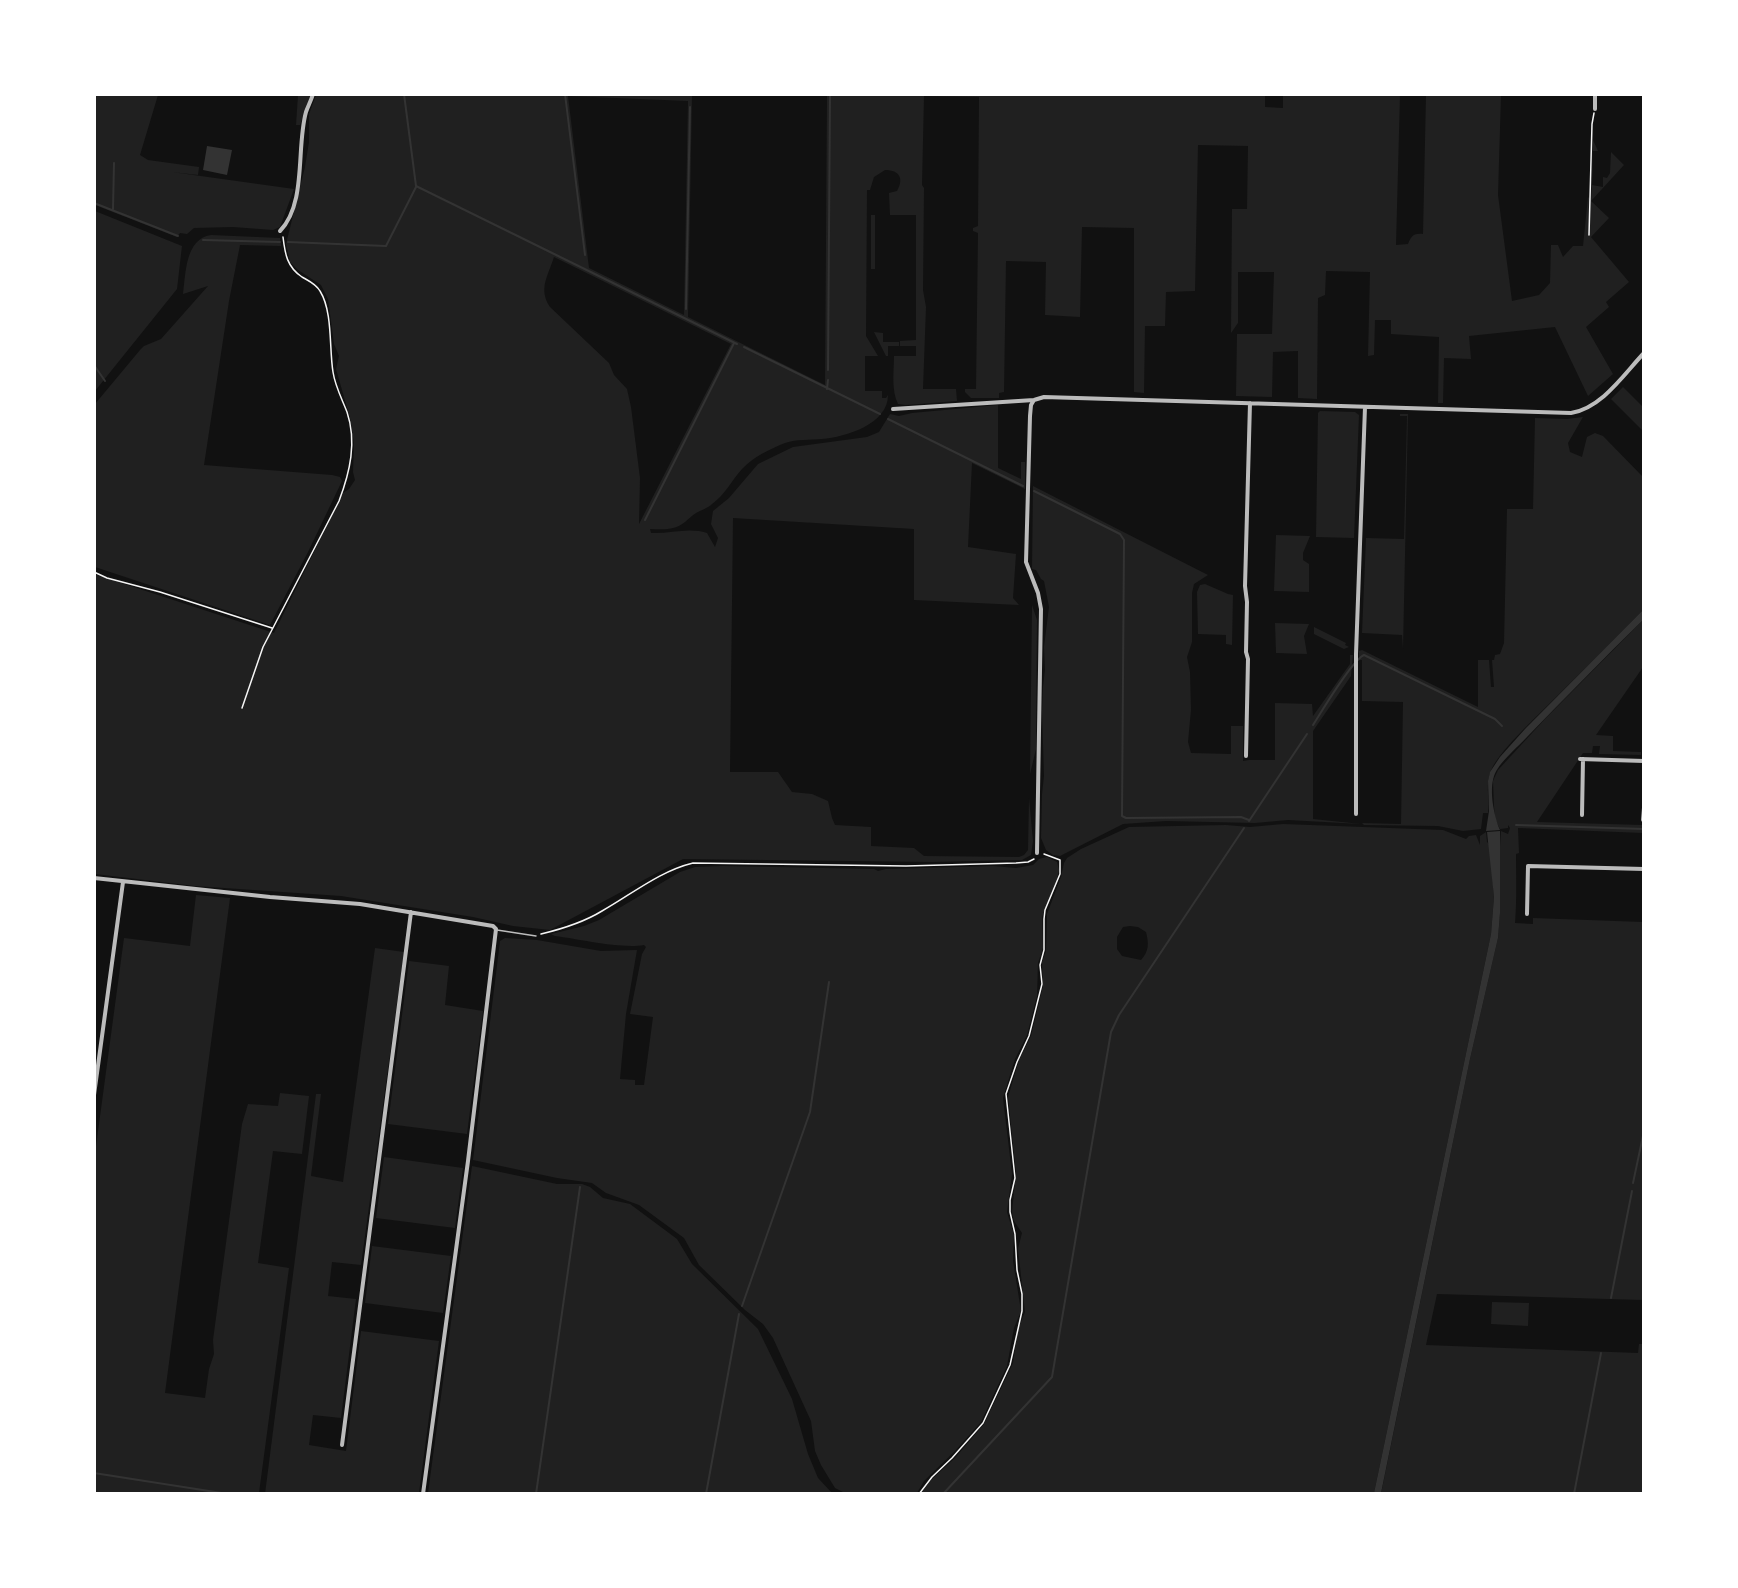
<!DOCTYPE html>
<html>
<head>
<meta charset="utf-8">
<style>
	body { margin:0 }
	#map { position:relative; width:1738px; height:1588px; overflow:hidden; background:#111; font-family:Commissioner,sans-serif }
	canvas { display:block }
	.frame { position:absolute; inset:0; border:96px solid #fff; pointer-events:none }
</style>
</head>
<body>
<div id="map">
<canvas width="1738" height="1588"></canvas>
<div class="frame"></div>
</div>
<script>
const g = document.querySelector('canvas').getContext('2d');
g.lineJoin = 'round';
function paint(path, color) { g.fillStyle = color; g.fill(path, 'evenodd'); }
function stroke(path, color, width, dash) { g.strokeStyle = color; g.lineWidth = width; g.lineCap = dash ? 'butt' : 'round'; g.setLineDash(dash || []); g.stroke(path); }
paint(new Path2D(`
	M1265,94V107L1283,108V95H1400L1396,245L1408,244C1411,236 1414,233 1423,234L1426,95H1501L1498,195L1512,301L1539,295L1550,283L1551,245H1558L1563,257L1573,246H1583L1588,197L1591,200L1593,140L1598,151H1593L1592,185L1603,187V177L1607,178L1610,173L1611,152L1624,165L1591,201L1609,218L1591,237L1629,282L1606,302L1609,307L1586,327L1613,374L1588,396L1555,327L1469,336L1471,359L1444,358L1443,403H1438L1439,337L1391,334V320H1375L1374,355L1368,356L1370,272L1326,271L1325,295L1318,298L1317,399L1298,398V351L1273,352L1272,397L1236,396L1237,334H1272L1274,272H1238V323L1231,333L1232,209H1247L1248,146L1198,145L1195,291L1166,292L1165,326H1145L1144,393L1134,392V228L1082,227L1080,317L1045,315L1046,262L1006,261L1004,392L999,393V398H971L965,392V389H976L978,233L973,231V228L978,226L979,97L924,96L922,185L924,188L923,290L926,307L923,389H956L957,401L906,405L898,404C891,390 894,371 894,356H916V346H900V341L916,340V215H890L889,193L897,191C904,179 900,170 885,170L874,177L870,190H867L866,336L878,356H865V391H882V398H886L888,395C888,424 846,437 822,439C809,440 797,439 785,443C770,449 753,457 742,469C732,480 725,495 712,504C708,508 701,510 696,513C688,518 683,526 673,528C666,530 658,529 650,529L651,533C670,534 689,527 707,533L715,547L718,538L711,524L713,511L729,498L758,464L793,447L867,437L879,432L890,414L899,416L912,413L998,405V468L1021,479V462H1025V489L972,463L968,547L1016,554L1013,598L1019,605L914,600V529L733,518L730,772H778L792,792L812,794L828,801L832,818L835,825L871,827V846L914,848L924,856L1019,857L1024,855L1028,850L1029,798L1033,841L1031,855L1022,860L931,862L683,859L550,930L513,926L473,917L341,896L195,886L95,874L94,574L274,633L343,493L349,489L355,480L353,472L354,443L350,418L336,369L339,356L334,344L328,299L321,285L298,270L290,262L286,244L305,167L309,142V114L316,95H692L688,317L825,385L827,95ZM568,96L688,101L684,315L589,268ZM554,257L731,344L639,524L640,478L631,407L627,389L614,375L609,363L550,307C538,289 548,276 554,257Z
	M94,95H158L140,155L148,160L199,167L198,175L172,172L294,189L280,227L273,230L233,227L194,228L187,234L180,233L177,237L95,205Z
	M298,95H311L300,125H296Z
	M95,211L182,246L177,289L95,391Z
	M871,215H875V269H871Z
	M211,235L280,238L281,246L240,245L229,301L204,465L332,475L340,477L342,481L308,552L270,625L95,567V404L140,350L144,346L161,339L208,286L183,294C186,273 185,239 211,235Z
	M874,332L883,333V342H899V346H888V356H886Z
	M1623,387L1643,407V431L1611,399Z
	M1320,411L1355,412L1359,415L1354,538L1316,537L1318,413Z
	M1400,414H1408L1403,649L1402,635L1362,633L1366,538L1404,539L1407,416H1400Z
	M1583,417L1568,443L1570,452L1582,457L1587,437L1595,433L1603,436L1643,477V610C1609,645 1574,679 1540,713C1526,727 1496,755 1490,773C1485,788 1491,804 1487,818L1488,813H1483L1481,829L1463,831L1438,826L1364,825L1362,823L1401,824L1403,702L1362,701V660H1359V651L1362,650L1478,707V660H1489L1491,687H1494L1492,660H1494L1495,655L1500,654L1504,643L1507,509H1533L1535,418L1567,419Z
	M1033,486L1208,575L1194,584L1192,593V642L1187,657L1190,672L1191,710L1188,742L1191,753L1231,754V726H1243V761L1249,760H1275V703L1312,704L1313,716L1350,664V655H1353L1351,676L1313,731V819L1361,824L1288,820L1255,823L1166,821L1123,824L1060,856L1053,855L1046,850L1041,838L1042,794L1044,776L1042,712L1043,687L1045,670L1044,647L1049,607L1044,581L1041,579L1036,570L1032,569Z
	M1276,535L1310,536L1303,553V560L1309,564V592L1274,591Z
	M1205,584L1228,594L1233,595L1232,645L1226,644V635L1198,634L1197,592L1200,585Z
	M1032,605L1037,620L1036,749L1030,774Z
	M1643,620V667L1596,735L1613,736V751L1641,752V755L1599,754L1600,746H1593L1592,753H1583L1537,822L1643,825V833L1518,828L1519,853L1516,854C1516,875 1517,900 1515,923L1533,924V918L1643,922V1300L1437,1294L1426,1345L1638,1353L1639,1344H1643V1493L1381,1494L1470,1059L1498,938L1500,913L1499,860L1501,831L1508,834L1510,828L1508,825V828L1500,829L1495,819L1494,806L1493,781L1498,770L1545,719Z
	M1275,623L1309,624L1304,636L1307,654L1276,653Z
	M1314,627L1346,643L1345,645L1349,647L1344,649L1314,634Z
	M1283,824L1443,830L1466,839L1469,836L1476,835L1480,845V836L1486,832L1487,842L1490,845L1494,897L1491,934L1374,1493H921L932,1479L955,1458L984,1424L1013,1363L1018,1329L1025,1312L1018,1249L1022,1233L1014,1221L1012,1212L1016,1172L1008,1097L1019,1060L1031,1036L1043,986L1042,962L1046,951L1047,914L1061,877L1064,863L1067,858L1081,849L1129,827L1226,825L1250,827ZM1130,926L1138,927L1146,932C1149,944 1149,951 1141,960L1122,956L1117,949V937L1123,927Z
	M1047,857L1057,862L1059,870L1057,879L1042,917L1043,948L1038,963L1037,996L1027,1035L1015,1059L1003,1098L1012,1174L1007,1212L1014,1235L1013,1261L1021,1311L1014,1328L1007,1366L981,1422L955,1451L924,1481L917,1493H845L835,1488L821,1465L815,1451L811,1421L773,1338L763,1324L745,1310L699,1265L684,1238L639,1205L606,1193L592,1183L557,1178L473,1160L500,941L505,938L537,940L601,951L637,950L626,1014L620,1079L635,1080V1085H644L653,1017L630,1014L642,954L646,947L644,945C621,949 579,939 555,936L551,934L584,926L599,920L680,872L695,867L723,866L874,869L878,871L886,869L993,866L1016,868L1033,865L1039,859Z
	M196,895L230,898L165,1393L205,1398L209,1369L214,1354L213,1340L242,1124L248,1104L278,1106L280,1093L309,1096L302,1154L273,1151L258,1263L289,1268L259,1493H95L94,1161L124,938L190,946Z
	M375,948L404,952L361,1265L332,1262L328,1296L356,1299L341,1418L313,1415L309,1445L346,1451L361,1331L439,1341L419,1493L265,1494L316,1094H321L311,1176L343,1182Z
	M409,961L449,966L445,1005L483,1011L467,1134L388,1124Z
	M384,1157L463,1168L455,1228L376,1218Z
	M472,1166L557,1184H582L590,1187L603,1198L630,1204L677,1239L692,1264L758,1329L792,1399L808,1454L818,1478L832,1493H428Z
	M372,1246L451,1256L443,1313L365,1303Z
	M1492,1302L1529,1303L1528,1326L1491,1324Z`), '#202020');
paint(new Path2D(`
	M207,146L232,150L227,175L203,170Z
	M1643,610V620C1604,658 1565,698 1527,737C1517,748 1499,762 1494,776C1489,791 1494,816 1500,830L1486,831L1489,811L1488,781L1490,772L1500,757L1525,729Z
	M1500,831V913L1498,938L1470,1059L1381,1493H1374L1491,934L1494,897L1487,832Z`), '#333');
stroke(new Path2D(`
	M404,94L416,186L737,344
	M565,94L585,255
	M94,203L178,236
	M113,209L114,163
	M203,240L280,242
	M288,242L386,246L416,187
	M686,309L690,107
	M744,347L880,414
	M94,365L105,381
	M828,370L830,94
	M827,389L828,380
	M888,419L1023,486
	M1034,491L1120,534L1124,540L1122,816L1126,818L1241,817L1249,820
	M645,520L734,343
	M1313,725C1322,711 1352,660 1364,655L1495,719L1502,726
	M1249,821L1307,734
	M1516,825L1644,829
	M1633,1183L1644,1131
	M1611,1298L1632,1191
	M742,1306L810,1112L829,982
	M94,1473L228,1494
	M536,1494L580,1187
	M706,1494L739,1314
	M943,1494L1052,1377L1111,1032L1119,1015L1244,828
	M1574,1494L1601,1353`), '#333', 2);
stroke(new Path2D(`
	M1589,235L1592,124L1594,113
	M94,572L107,578L160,592L272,628
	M242,708L263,647L339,501C350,472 357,442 347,412C342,399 335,386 333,372C329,348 333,312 320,291C316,284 309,281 302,277C287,267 285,254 283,237
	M541,934C562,929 584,922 602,911C632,894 660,871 693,863L906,866L1016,863L1028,862L1034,859
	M919,1494L932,1477L952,1458L983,1423L1010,1365L1022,1311V1294L1017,1270L1015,1234L1010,1212V1200L1015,1178L1006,1094L1017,1062L1029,1036L1042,984L1040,965L1044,950V919L1045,910L1060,874V860L1044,854`), '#f5f5f5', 1.5);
stroke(new Path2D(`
	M497,930L536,936`), '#bcbcbc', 1.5);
stroke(new Path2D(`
	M1595,94V109
	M280,231C307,203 296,147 306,112C308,106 311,101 313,94
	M1034,400L1031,405L1030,416L1026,562L1038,593L1041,609L1037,853
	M893,409L1034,400L1044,397L1571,413C1602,408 1624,374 1644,353
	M1246,756L1248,659L1246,652L1247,602L1245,586L1250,403
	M1580,759L1644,761
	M1356,814V654L1365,407
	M1582,815L1583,759
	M1643,820L1644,808
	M94,878L270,897L360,904L493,926L496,929L468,1161L423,1494
	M1527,914L1528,866L1644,869
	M94,1095L123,882
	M342,1445L411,912`), '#bcbcbc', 4);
</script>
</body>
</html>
